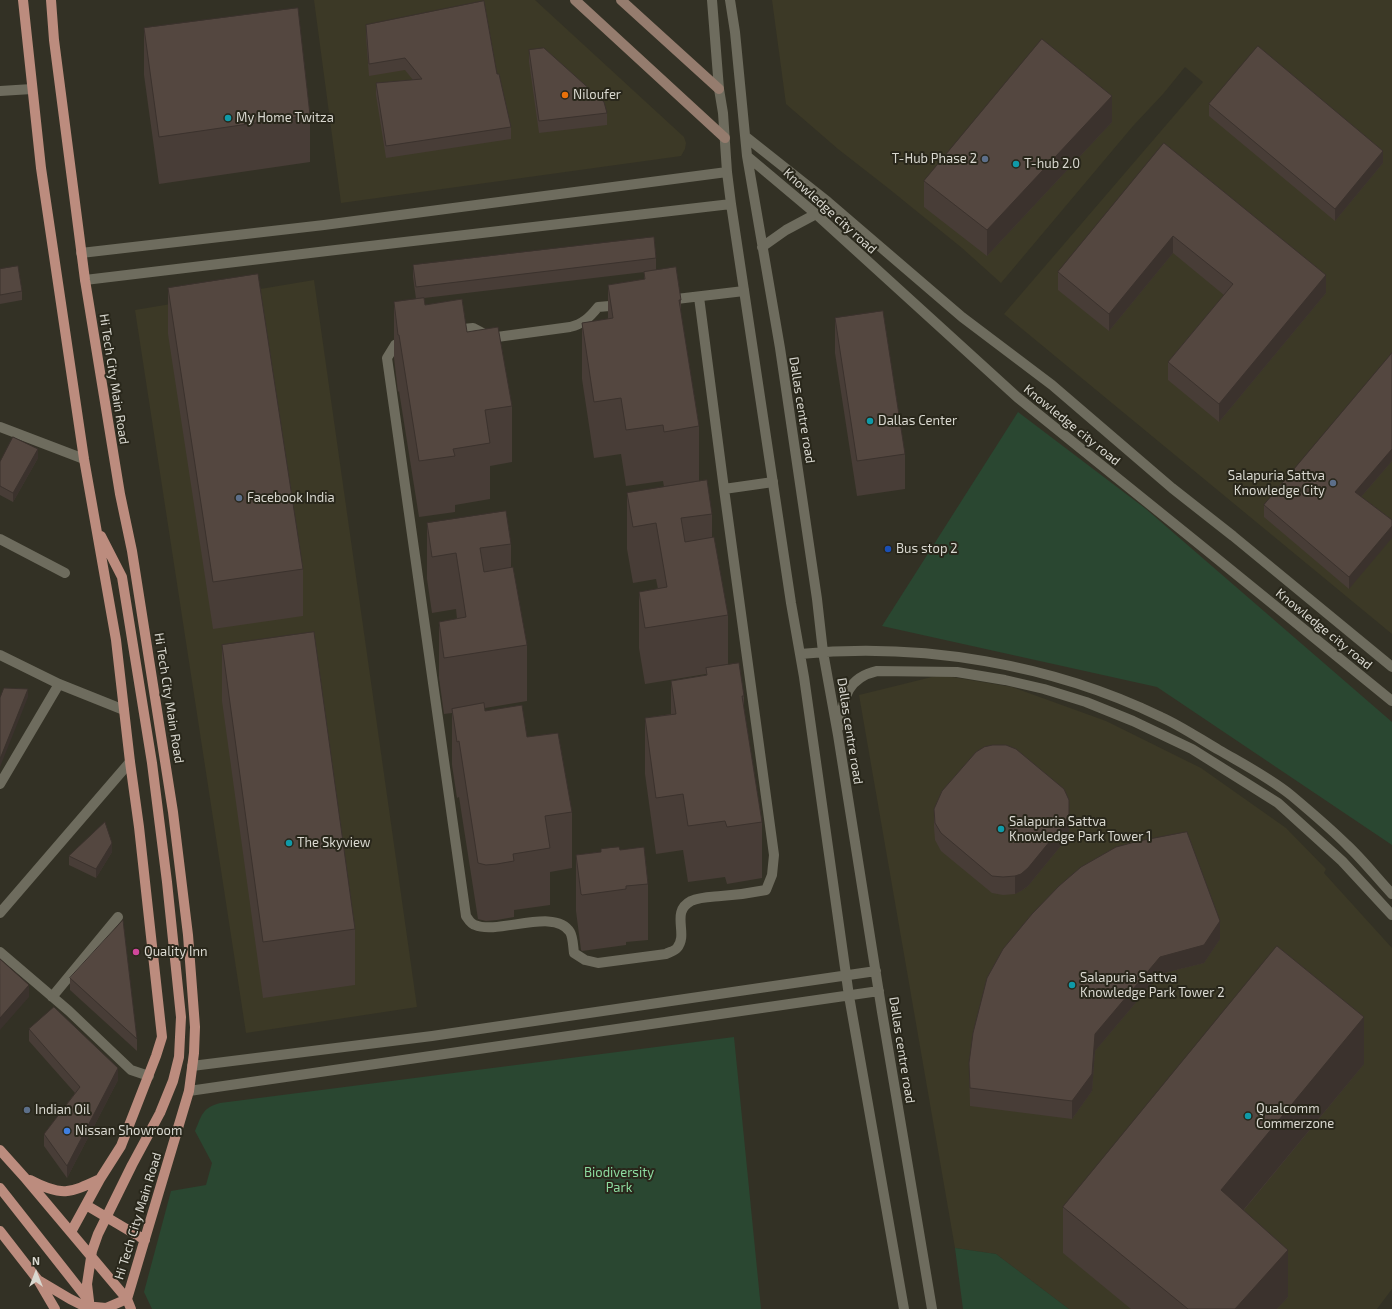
<!DOCTYPE html>
<html>
<head>
<meta charset="utf-8">
<style>
	body { margin:0 }
	#map { position:relative; width:1392px; height:1309px; overflow:hidden; background:#333125; font-family:"Exo 2",sans-serif }
	canvas { display:block }
	.north { position:absolute; left:16px; top:1253px; width:40px; height:40px; -webkit-text-stroke:3px #29271b; paint-order:stroke; rotate:0deg; font-size:11px; font-weight:700; line-height:16px; text-align:center; color:#d9d8d0 }
	.north::after { content:''; display:block; margin:auto; width:14px; height:18px; background:#d9d8d0; clip-path:polygon(50% 0,100% 100%,50% 72%,0 100%) }
</style>
</head>
<body>
<div id="map">
<canvas width="1392" height="1309"></canvas>
<div class="north">N</div>
</div>
<script>
const g = document.querySelector('canvas').getContext('2d');
g.lineJoin = 'round';
function paint(path, color) { g.fillStyle = color; g.fill(path, 'evenodd'); }
function stroke(path, color, width, dash) { g.strokeStyle = color; g.lineWidth = width; g.lineCap = dash ? 'butt' : 'round'; g.setLineDash(dash || []); g.stroke(path); }
function write(font, color, halo, rows, align = 'center') {
  g.font = font + ' "Exo 2",sans-serif'; g.lineWidth = 4; g.setLineDash([]); g.textBaseline = 'middle'; g.strokeStyle = halo; g.fillStyle = color; for (const [text, x, y, turn = 0] of rows) {
    g.save(); g.translate(x, y); g.rotate((+turn || 0) * Math.PI / 180); g.textAlign = isNaN(turn) ? turn : align; if (halo) g.strokeText(text, 0, 0); g.fillText(text, 0, 0); g.restore();
  }
}
paint(new Path2D(`
	M314,0H535L684,137L686,143L685,149L681,156L341,203Z
	M772,0H1392V634L1004,314L1203,82L1185,67L1163,94L1133,126L1001,283L962,248L888,188L838,149L786,104Z
	M314,280L417,1007L246,1033L135,310Z
	M940,675L1012,687L1106,721L1201,768L1286,828L1326,869L1324,873L1392,948V1289L1377,1309H1069L996,1254L955,1248L859,695Z`), '#3c3926');
paint(new Path2D(`
	M1018,412L1146,509L1392,722V845L1157,687L882,626Z
	M734,1037L761,1309H152L144,1292L171,1191L206,1185L212,1163L195,1131C202,1115 202,1108 220,1103Z
	M955,1248L996,1254L1069,1309H963Z`), '#2a4731');
stroke(new Path2D(`
	M0,91L32,89
	M699,297L724,489
	M668,300L744,291
	M453,330L473,328L490,337H497L570,327C583,324 590,317 598,307L621,305
	M406,339L395,345L387,358L466,916C468,919 471,924 475,925C498,935 555,907 570,932C573,937 573,946 574,953L585,960L598,963L666,954C669,952 675,951 677,948C689,934 670,912 691,901C700,897 711,897 721,896C736,895 751,893 766,890L772,875L774,855L724,489L773,482
	M0,427L84,459
	M0,539L65,573
	M0,655L59,684L124,710
	M0,784L59,684
	M0,952L69,1011L131,1070L149,1076
	M52,997L118,917`), '#6e6c5e', 10);
stroke(new Path2D(`
	M712,0L719,89L723,113L727,172L731,204L791,603L804,677L849,996L904,1309
	M730,0L735,32L747,156L780,348L817,599L823,652L838,735L882,1012L932,1309
	M746,137L828,202L962,317L1052,385L1172,488L1233,536L1392,667
	M747,156L816,214L1017,397L1199,544L1392,701
	M762,247L786,230L816,214
	M81,253L324,225L727,172
	M85,280L327,251L731,204
	M800,654C921,642 1052,664 1161,717C1181,726 1200,739 1219,750C1243,764 1270,778 1292,796C1311,812 1330,828 1347,845C1363,860 1377,878 1392,894
	M839,727C844,699 846,678 877,671L957,672L1005,680L1044,689L1086,702L1133,721L1192,749L1278,803L1342,861L1392,915
	M0,913L130,762
	M192,1066L432,1036L876,971
	M189,1091L879,991`), '#6e6c5e', 10);
stroke(new Path2D(`
	M575,0L725,138
	M621,0L719,89`), '#957c6e', 10);
stroke(new Path2D(`
	M23,0L41,168L84,459L116,640L130,762L139,827L162,1037L156,1056L121,1146L100,1179L71,1232
	M51,0L54,40L85,280L120,494L132,551L173,812L188,935L195,1027L194,1053L189,1091L127,1299
	M0,1150L26,1179L127,1299L131,1309
	M30,1180C62,1197 70,1193 100,1179
	M0,1188L89,1301
	M86,1205L145,1240
	M0,1231L38,1280L55,1309
	M38,1280L70,1299L84,1306L106,1308L127,1299
	M90,1309L87,1284L92,1251L98,1234L132,1165L160,1113L173,1081L179,1057L181,1017L167,882L152,763L122,577L101,536`), '#bc8c7e', 10);
paint(new Path2D(`
	M366,25L497,74L511,127V139L386,158L376,95V83L413,80L405,70L369,76L366,37Z
	M144,28L310,115V162L159,184L144,75Z
	M529,50L607,113V125L539,133L529,62Z
	M1209,104L1383,163L1335,221L1209,116Z
	M1112,122L987,256L924,207V181Z
	M1164,143L1326,293L1219,422L1168,380V362L1224,295L1173,253L1109,331L1058,290V272Z
	M656,258V270L681,300V314L699,426V482L712,514V537L728,615V665L744,696V709L762,822V878L727,884L725,877L688,882L683,850L656,854L645,774V718L671,714V681L706,675V674L645,684L639,648V592L658,589L656,579L633,583L627,549V493L664,487L663,481L626,486L621,454L594,458L582,379V323L608,319V285L644,280V272L653,271L424,298L425,305L467,332L512,406V462L490,466V499L455,505V512L419,517L399,391L398,392L394,358V302L416,299L413,277V265Z
	M0,269L22,291V300L0,304Z
	M168,288L303,569V616L213,629L168,334Z
	M835,318L905,454V489L857,496L835,353Z
	M1392,353V461L1361,497L1349,589L1264,517V505Z
	M38,458L13,502L0,495V462Z
	M427,523L511,544V567L527,645V701L485,708V711L527,737L572,812V868L550,872V905L514,910V917L497,920L486,921L478,919L459,797L457,798L452,765V713L444,714L439,678V622L457,619L456,609L432,613L427,579Z
	M222,645L355,929V985L263,998L222,701Z
	M934,809L1069,831L1064,842L1028,886L1021,891L1015,894L1003,895L992,893L941,851L935,840L934,827Z
	M601,849L620,850L648,884V940L626,942V945L582,951L581,950L576,911V855L601,852Z
	M112,852L96,878L69,865V856Z
	M1220,939L1204,963L1160,974L1095,1051L1092,1091L1072,1119L970,1106L969,1063Z
	M70,978L137,1039V1051L70,990Z
	M29,1029L118,1080L67,1178L44,1146V1134L75,1093L29,1041Z
	M1364,1064L1244,1210L1288,1297L1277,1309H1131L1063,1253V1207Z`), '#483d37');
paint(new Path2D(`
	M1112,96V122L987,256V230Z
	M1383,151V163L1335,221V209Z
	M1173,236V253L1109,331V314Z
	M1326,275V293L1219,422V404Z
	M38,449V458L13,502V493Z
	M1392,449V461L1355,504V492Z
	M1392,526V538L1349,589V577Z
	M28,689V697L0,767V759Z
	M1069,814V831L1064,842L1028,886L1021,891L1015,894V876Z
	M112,843V852L96,878V869Z
	M1220,921V939L1204,963L1160,974L1095,1051L1092,1091L1072,1119V1101L1095,1034L1160,957Z
	M29,985V997L0,1030V1018Z
	M1364,1017V1064L1221,1237V1190Z
	M118,1068V1080L67,1178V1166Z
	M1288,1250V1297L1277,1309H1235Z`), '#3b322d');
const building = new Path2D(`
	M484,1L497,74H499L511,127L386,146L376,83L422,79L405,58L369,64L366,25Z
	M298,8L310,115L159,137L144,28Z
	M1042,39L1112,96L987,230L924,181Z
	M1258,46L1383,151L1335,209L1209,104Z
	M544,48L604,102L607,113L539,121L529,50Z
	M1164,143L1326,275L1219,404L1168,362L1233,284L1173,236L1109,314L1058,272Z
	M654,237L656,258L416,287L413,265Z
	M18,266L22,291L0,295V269Z
	M676,267L681,300H679L699,426L664,432L663,425L626,430L621,398L594,402L582,323L613,318L608,285L645,279L644,272Z
	M258,274L303,569L213,582L168,288Z
	M424,298L425,305L462,299L467,332L498,327L512,406L485,410L490,443L453,449L455,456L419,461L399,335H398L394,302Z
	M883,311L905,454L857,461L835,318Z
	M1392,353V449L1355,492L1392,520V526L1349,577L1264,505Z
	M13,437L38,449L13,493L0,486V462Z
	M707,480L712,514L681,518L685,542L714,537L728,615L645,628L639,592L667,587L656,523L633,527L627,493Z
	M506,511L511,544L480,548L484,572L513,567L527,645L444,658L439,622L466,617L456,553L432,557L427,523Z
	M314,632L355,929L263,942L222,645Z
	M739,663L744,696H742L762,822L727,827L725,821L688,826L683,794L656,798L645,718L676,714L671,681L707,675L706,668Z
	M4,688L28,689L0,759V698Z
	M484,703L485,711L522,705L527,737L558,733L572,812L545,816L550,848L513,854L514,861L497,864L486,865L478,863L459,741L457,742L452,709Z
	M993,745H1006L1016,749L1064,789L1069,800V814L1064,824L1028,868L1021,874L1015,876L1003,877L992,876L941,833L935,823L934,809L942,791L976,752L984,747Z
	M105,822L112,843L96,869L69,856Z
	M1187,832L1220,921L1204,945L1160,957L1095,1034L1092,1074L1072,1101L970,1088L969,1063L973,1033L987,978L1003,949L1032,914L1059,886L1081,867L1116,847L1139,841Z
	M619,847L620,850L644,847L648,884L626,886V889L582,895L581,894L576,855L601,852V849Z
	M123,920L137,1039L70,978Z
	M1277,946L1364,1017L1221,1190L1288,1250L1235,1309H1188L1063,1207Z
	M0,959L29,985L0,1018Z
	M54,1007L118,1068L67,1166L44,1134L80,1087L29,1029Z`);
paint(building, '#544740');
stroke(building, '#3b322d', 1);
for (const [x, y, r, color] of [
	[565,95,4,"#e8710a"],
	[228,118,4,"#0f9aa8"],
	[985,159,4,"#5c6f8a"],
	[1016,164,4,"#0f9aa8"],
	[870,421,4,"#0f9aa8"],
	[1333,483,4,"#5c6f8a"],
	[239,498,4,"#5c6f8a"],
	[888,549,4,"#1a4fb4"],
	[1001,829,4,"#0f9aa8"],
	[289,843,4,"#0f9aa8"],
	[136,952,4,"#d1479c"],
	[1072,985,4,"#0f9aa8"],
	[27,1110,4,"#5c6f8a"],
	[1248,1116,4,"#0f9aa8"],
	[67,1131,4,"#3f7fe0"]
]) { const dot = new Path2D(); dot.arc(x, y, r, 0, 2 * Math.PI); g.fillStyle = color; g.fill(dot); stroke(dot, '#29271b', 1.5); }
write('13px', '#d9d8d0', '#29271b', [
	["Niloufer",573,95],
	["My Home Twitza",236,118],
	["T-Hub Phase 2",977,159,"right"],
	["T-hub 2.0",1024,164],
	["Dallas Center",878,421],
	["Salapuria Sattva",1325,476,"right"],
	["Knowledge City",1325,491,"right"],
	["Facebook India",247,498],
	["Bus stop 2",896,549],
	["Salapuria Sattva",1009,822],
	["Knowledge Park Tower 1",1009,837],
	["The Skyview",297,843],
	["Quality Inn",144,952],
	["Salapuria Sattva",1080,978],
	["Knowledge Park Tower 2",1080,993],
	["Qualcomm",1256,1109],
	["Commerzone",1256,1124],
	["Indian Oil",35,1110],
	["Nissan Showroom",75,1131]
], 'left');
write('13px', '#d9d8d0', '#29271b', [
	["Knowledge city road",830,211,42],
	["Hi Tech City Main Road",114,379,81],
	["Dallas centre road",802,410,81],
	["Knowledge city road",1072,425,39],
	["Knowledge city road",1324,629,39],
	["Hi Tech City Main Road",169,698,81],
	["Dallas centre road",850,731,81],
	["Dallas centre road",902,1050,81],
	["Hi Tech City Main Road",138,1216,-73]
]);
write('13px', '#8ddca0', '#29271b', [
	["Biodiversity",619,1173],
	["Park",619,1188]
]);
</script>
</body>
</html>
